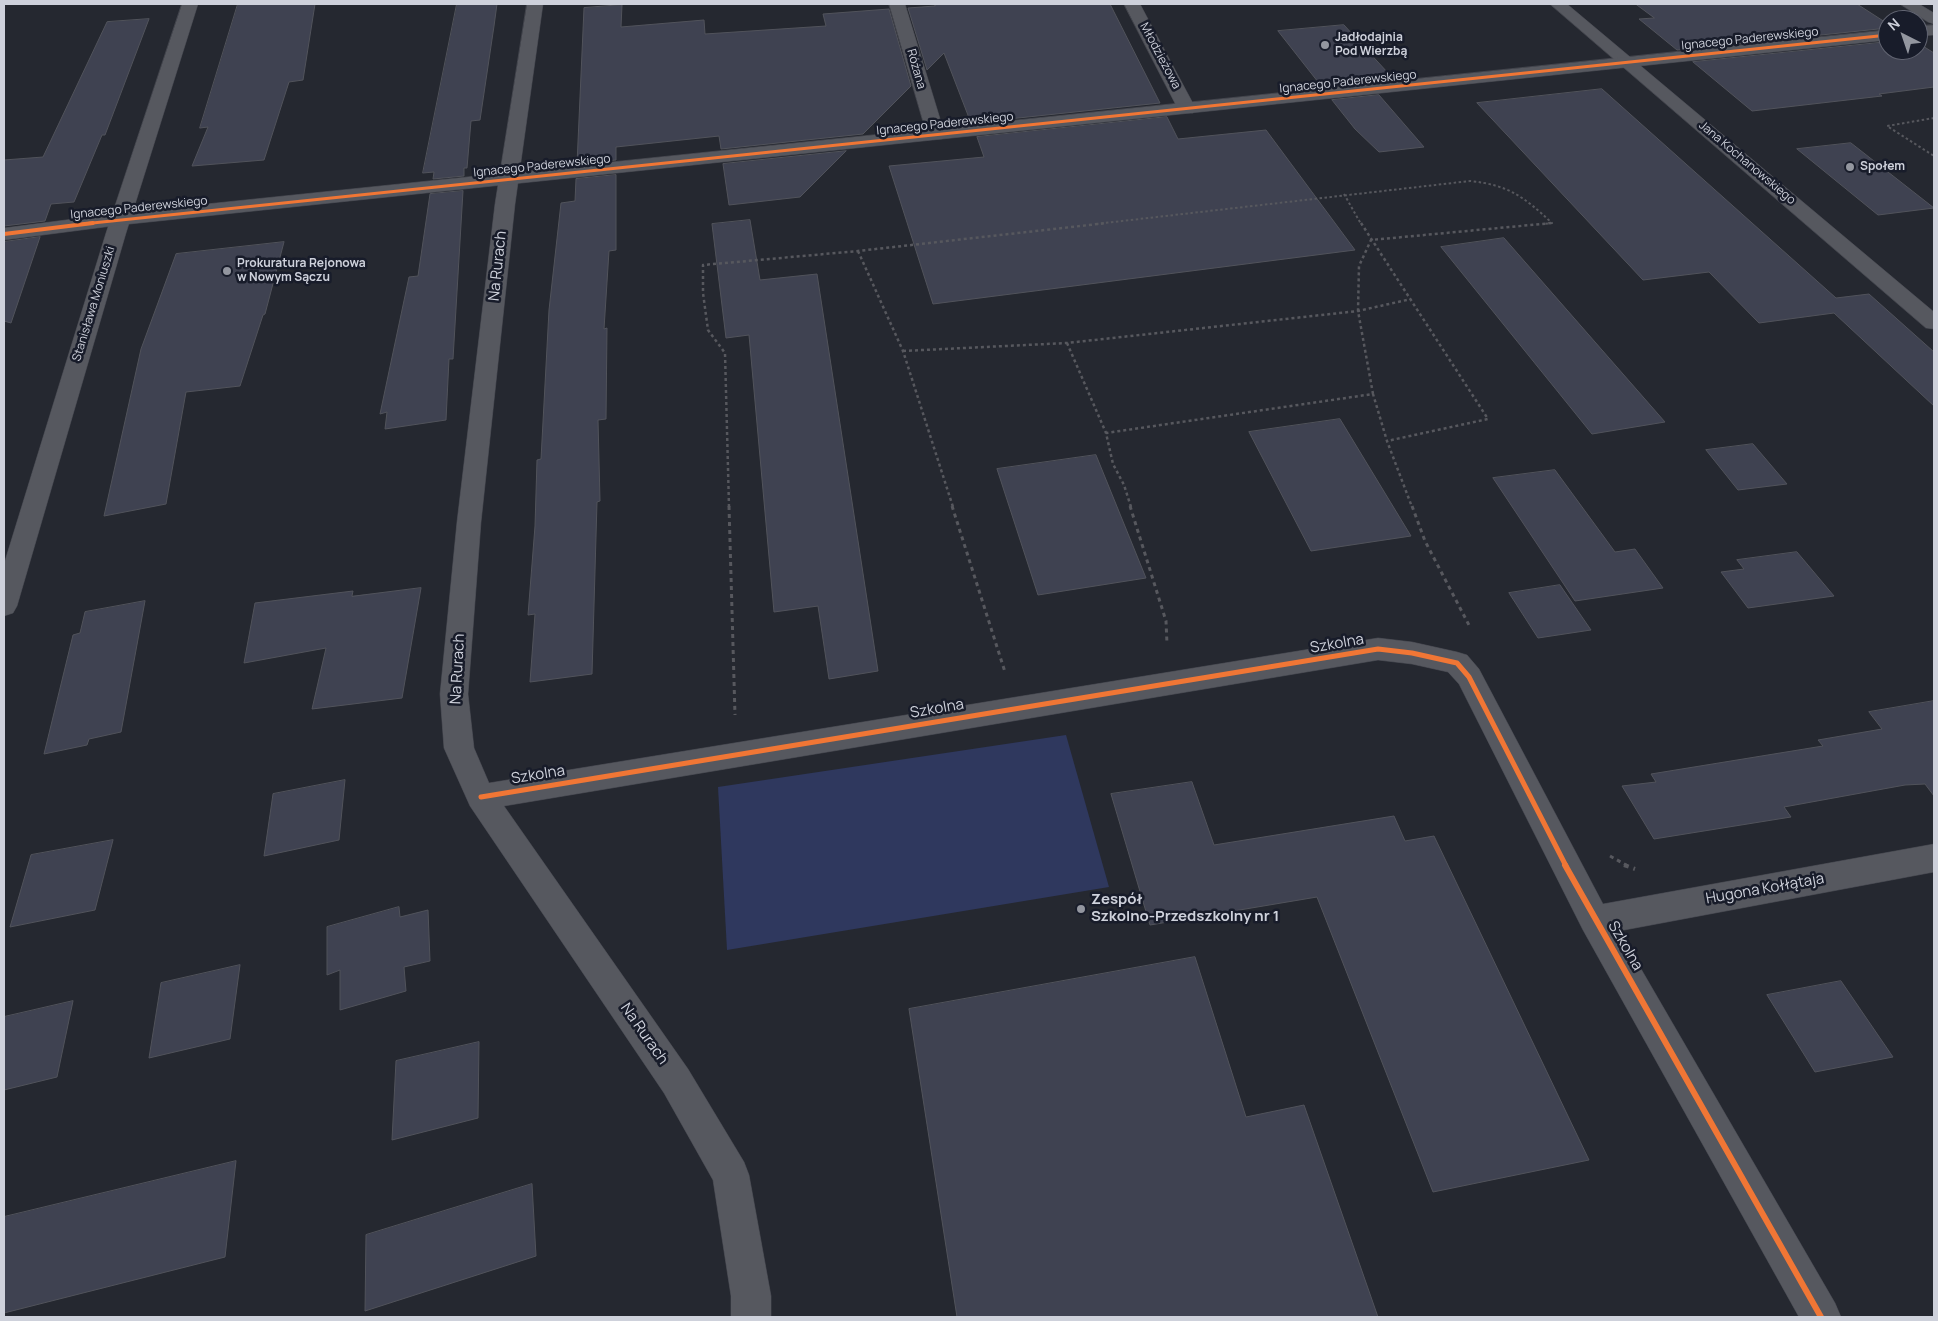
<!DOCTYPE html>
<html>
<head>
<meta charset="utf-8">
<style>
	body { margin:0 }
	#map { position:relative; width:1938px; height:1321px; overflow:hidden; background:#252830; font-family:Manrope,sans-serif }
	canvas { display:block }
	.frame { position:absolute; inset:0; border:5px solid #ced1db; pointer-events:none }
	.north { position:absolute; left:1878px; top:10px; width:50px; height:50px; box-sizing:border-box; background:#181c2a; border:1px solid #616471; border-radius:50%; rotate:319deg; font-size:14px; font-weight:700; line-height:20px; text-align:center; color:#ced1db }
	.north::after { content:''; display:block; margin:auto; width:18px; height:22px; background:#93969f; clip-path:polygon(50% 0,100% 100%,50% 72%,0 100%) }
</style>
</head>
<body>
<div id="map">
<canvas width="1938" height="1321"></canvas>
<div class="frame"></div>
<div class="north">N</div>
</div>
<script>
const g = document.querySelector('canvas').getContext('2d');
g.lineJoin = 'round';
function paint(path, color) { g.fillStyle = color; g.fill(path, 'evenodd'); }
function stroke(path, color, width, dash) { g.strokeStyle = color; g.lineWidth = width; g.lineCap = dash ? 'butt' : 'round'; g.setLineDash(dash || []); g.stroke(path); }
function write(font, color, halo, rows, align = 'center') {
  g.font = font + ' Manrope,sans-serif'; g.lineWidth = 5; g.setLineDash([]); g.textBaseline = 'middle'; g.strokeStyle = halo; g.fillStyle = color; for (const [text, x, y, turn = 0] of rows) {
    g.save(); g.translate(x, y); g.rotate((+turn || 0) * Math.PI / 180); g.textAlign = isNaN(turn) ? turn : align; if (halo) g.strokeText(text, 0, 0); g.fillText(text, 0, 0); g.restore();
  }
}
paint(new Path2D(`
	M1066,735L1109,887L727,950L718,787Z`), '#2f385e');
const building = new Path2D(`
	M238,4H315L303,80L289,82L264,160L192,166L208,127L200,128Z
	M457,4H497L494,26L480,120L471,121L467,168H464V176L433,179L434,172L423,173Z
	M934,4H1110L1160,103L971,123L944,53L927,70L908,8L935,6Z
	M1636,4H1857L1888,24V28L1677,50L1639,19L1654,18Z
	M622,5L621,27L704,20L705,34L826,26L823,14L889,9L911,86L863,134L721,149L719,136L616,147V160L577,164L584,8Z
	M149,19L105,135H102L74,202L51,204L45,221L4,226V160L43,157L107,22Z
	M1344,25L1388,73L1380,81L1322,87L1278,31Z
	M1888,42V50H1918V43L1934,53V87L1879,94L1882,96L1752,111L1693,62Z
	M1602,89L1836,298L1869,294L1934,352V406L1834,313L1759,323L1709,272L1643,280L1477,103Z
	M1379,95L1424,147L1379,152L1355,129L1332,100Z
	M1167,117L1178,139L1266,130L1355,250L933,304L889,166L984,157L977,137Z
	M1851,143L1934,208L1878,215L1797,149Z
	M846,151L800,197L729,205L723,164Z
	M616,175V250L609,251L604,329L607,328L606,419L598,420L600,501L597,502L592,674L530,682L535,614L528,615L535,526L537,460L541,459L549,310L561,203L575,201L576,179Z
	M463,191L453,359H449L446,420L385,429L387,412L380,414L409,277L418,276L430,194Z
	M750,220L760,280L817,274L878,671L829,679L818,606L774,612L749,335L726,338L712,224Z
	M40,237L11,323L4,321V242Z
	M1504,238L1665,422L1592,434L1441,247Z
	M284,242L265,314L263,315L240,386L186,392L166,504L104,516L141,349L176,254Z
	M1340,419L1411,536L1311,551L1249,432Z
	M1753,444L1787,484L1738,490L1706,450Z
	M1096,455L1146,578L1038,595L997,469Z
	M1555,470L1615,552L1635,549L1663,588L1575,601L1493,478Z
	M1797,552L1834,596L1748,608L1721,572L1744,569L1737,560Z
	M1560,585L1591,630L1538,638L1509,593Z
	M421,588L402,698L312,709L326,648L244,663L255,603L353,591L352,596Z
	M145,601L121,732L89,739L87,745L44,754L73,635L80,633L85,612Z
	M1934,701V796L1925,784L1905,785L1784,807L1791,817L1654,839L1622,786L1656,782L1651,774L1823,746L1818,740L1882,729L1869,712Z
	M345,780L339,840L264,856L273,794Z
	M1192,782L1214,845L1394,816L1405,841L1434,836L1589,1160L1433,1192L1317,897L1150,925L1111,794Z
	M113,840L95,910L10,927L31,855Z
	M399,907L400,917L428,910L430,961L404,967L406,991L340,1010V970L327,975V927Z
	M1195,957L1246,1117L1304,1105L1378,1317H957L909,1009Z
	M240,965L230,1039L149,1058L161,983Z
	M1841,981L1893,1057L1815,1072L1767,995Z
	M73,1001L57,1077L4,1090V1017Z
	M479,1042L478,1118L392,1140L396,1061Z
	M236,1161L225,1257L4,1313V1217Z
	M532,1184L536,1256L365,1311L366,1235Z`);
paint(building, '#3f4251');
stroke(building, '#51535b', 1);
const minor = new Path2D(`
	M182,4H198L126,233L17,606L13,613L4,616V564L106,233Z
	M527,4H543L515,204L481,522L468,694L474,748L489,783L1378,638L1412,642L1457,652L1467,655L1479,669L1603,904L1934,844V872L1619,931L1835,1303L1841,1317H1799L1583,930L1459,684L1448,672L1412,664L1378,660L504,806L688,1069L744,1162L749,1175L771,1296V1317H731V1296L713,1180L664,1093L470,806L444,748L440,694L457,522L495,204Z
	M889,4H905L945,135L942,139H930L927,135Z
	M1124,4H1140L1196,109L1193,113H1181L1178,109Z
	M1550,4H1567L1934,312V329L1926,328Z
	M1900,4H1919L1934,13V24L1928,22Z`);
const tertiary = new Path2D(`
	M1934,25V35L1918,36V26Z
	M1888,30V40L120,225L4,240V228L120,213Z`);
stroke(minor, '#41434b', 1);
stroke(tertiary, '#41434b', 1);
stroke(new Path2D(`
	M1934,118L1887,126L1934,156
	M1344,194L1361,224
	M1096,224L1470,181C1509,185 1524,197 1552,223L1544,224`), '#57585e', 2, [2.5, 2.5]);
stroke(new Path2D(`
	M1361,223L1488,419L1387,441
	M858,251L903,351L953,507
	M1067,343L1106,433
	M903,351L1067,343L1358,311L1411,299
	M1373,394L1358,311L1359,266L1371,240L1552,223
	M729,507L725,353L708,330L703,293V265L858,251L1107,223
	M1131,507L1124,485L1113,464L1106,433L1373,394L1387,441L1412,507`), '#57585e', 2.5, [3, 3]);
stroke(new Path2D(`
	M729,506L735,715
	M952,506L1005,672
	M1130,506L1166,621L1167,644
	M1412,506L1425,541L1470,627
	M1610,856L1628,866`), '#57585e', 3, [4, 4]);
stroke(new Path2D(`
	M1624,865L1635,869`), '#57585e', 4, [5, 5]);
paint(minor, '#56585f');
paint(tertiary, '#56585f');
stroke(new Path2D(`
	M83,224L1888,35`), '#f07635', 3);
stroke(new Path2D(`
	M4,234L93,223`), '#f07635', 4);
stroke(new Path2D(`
	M481,797L1378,649L1412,653L1457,663L1469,677L1566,866`), '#f07635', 5);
stroke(new Path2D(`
	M1565,865L1821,1317`), '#f07635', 6);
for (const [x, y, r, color] of [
	[1325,45,5,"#93969f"],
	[1850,167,5,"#93969f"],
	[227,271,5,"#93969f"],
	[1081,909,5,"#93969f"]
]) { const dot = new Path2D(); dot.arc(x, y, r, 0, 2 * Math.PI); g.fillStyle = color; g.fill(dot); stroke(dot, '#181c2a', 2); }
write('bold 12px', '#ced1db', '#181c2a', [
	["Jadłodajnia",1335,38],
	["Pod Wierzbą",1335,52],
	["Społem",1860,167],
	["Prokuratura Rejonowa",237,264],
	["w Nowym Sączu",237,278]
], 'left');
write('12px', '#ced1db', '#181c2a', [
	["Ignacego Paderewskiego",1750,39,-6],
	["Młodzieżowa",1160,56,62],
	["Różana",916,69,74],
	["Ignacego Paderewskiego",1348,82,-6],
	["Ignacego Paderewskiego",945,124,-6],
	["Jana Kochanowskiego",1747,163,40],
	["Ignacego Paderewskiego",542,166,-6],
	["Ignacego Paderewskiego",139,208,-6],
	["Stanisława Moniuszki",94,304,-73]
]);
write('15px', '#ced1db', '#181c2a', [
	["Na Rurach",498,266,-84],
	["Szkolna",1337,644,-10],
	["Na Rurach",458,669,-87],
	["Szkolna",937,709,-10],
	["Szkolna",538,775,-9],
	["Hugona Kołłątaja",1765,889,-10],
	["Szkolna",1625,946,60],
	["Na Rurach",644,1034,55]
]);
write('bold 15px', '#ced1db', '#181c2a', [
	["Zespół",1091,900],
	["Szkolno-Przedszkolny nr 1",1091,917]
], 'left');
</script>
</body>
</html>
